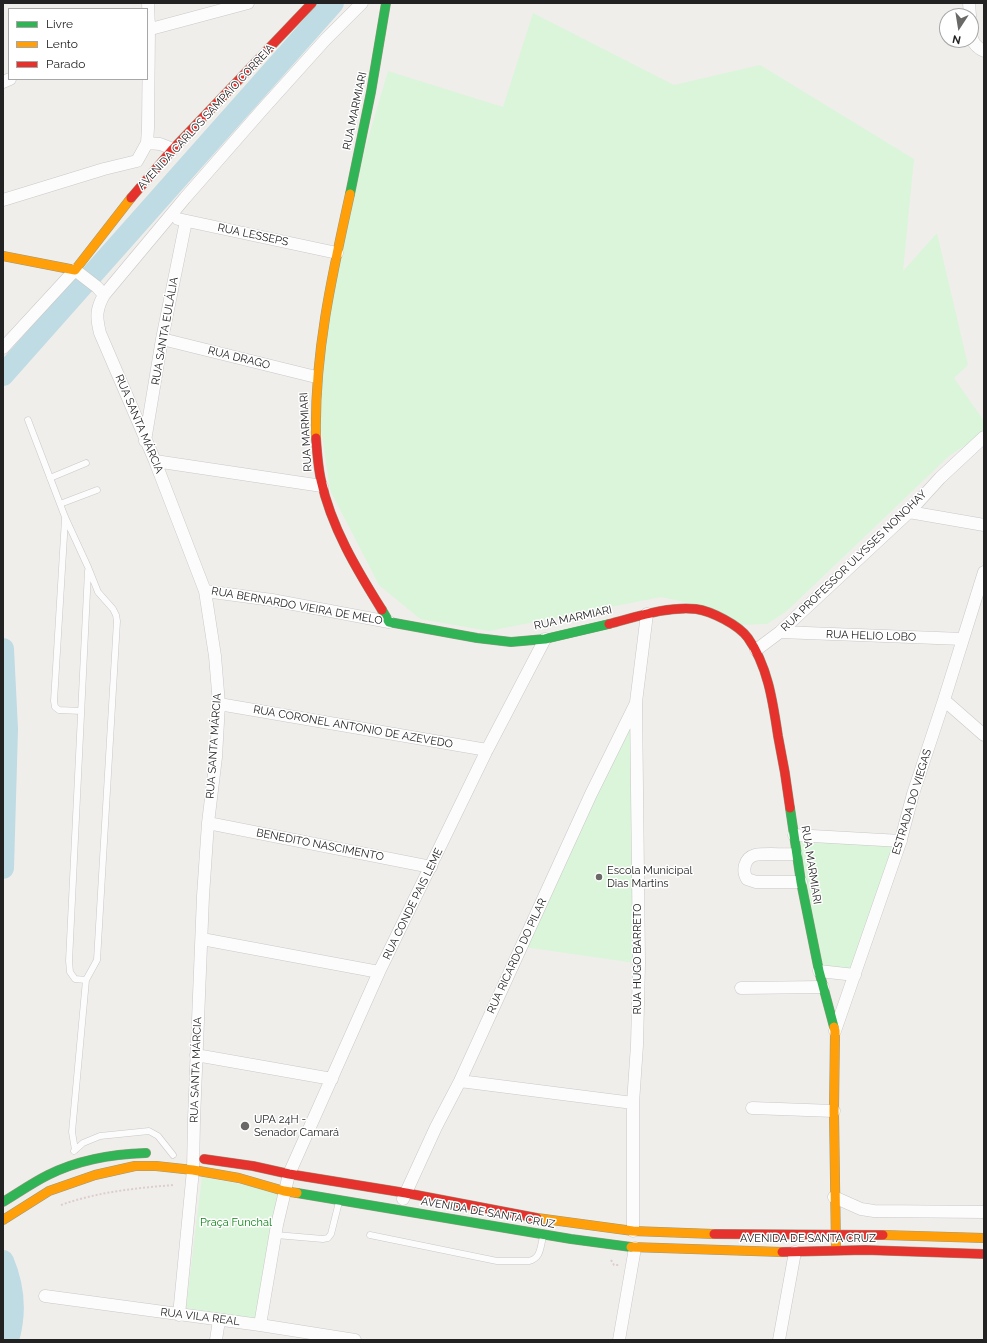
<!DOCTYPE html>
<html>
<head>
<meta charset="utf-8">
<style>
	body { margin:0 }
	#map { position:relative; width:987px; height:1343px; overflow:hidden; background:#f0eeeb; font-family:Raleway,sans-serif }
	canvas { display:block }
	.frame { position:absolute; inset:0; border:4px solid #222; pointer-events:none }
	.legend { position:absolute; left:8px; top:8px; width:140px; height:72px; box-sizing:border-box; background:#fff; border:1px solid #a7a7a7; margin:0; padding:5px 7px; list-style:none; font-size:12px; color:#222 }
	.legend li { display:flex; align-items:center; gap:8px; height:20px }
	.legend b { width:20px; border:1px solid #a7a7a7 }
	.north { position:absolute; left:939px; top:8px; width:40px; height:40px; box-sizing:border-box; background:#fff; border:1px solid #a7a7a7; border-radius:50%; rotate:192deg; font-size:11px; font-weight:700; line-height:16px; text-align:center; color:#222 }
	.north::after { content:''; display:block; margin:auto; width:14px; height:18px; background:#6a6968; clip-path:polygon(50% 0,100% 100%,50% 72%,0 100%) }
</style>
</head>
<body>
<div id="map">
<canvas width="987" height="1343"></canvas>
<div class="frame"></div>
<ul class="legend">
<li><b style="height:5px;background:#30b455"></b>Livre</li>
<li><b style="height:5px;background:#ff9f0a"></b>Lento</li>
<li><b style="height:5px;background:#e5322d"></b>Parado</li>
</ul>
<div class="north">N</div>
</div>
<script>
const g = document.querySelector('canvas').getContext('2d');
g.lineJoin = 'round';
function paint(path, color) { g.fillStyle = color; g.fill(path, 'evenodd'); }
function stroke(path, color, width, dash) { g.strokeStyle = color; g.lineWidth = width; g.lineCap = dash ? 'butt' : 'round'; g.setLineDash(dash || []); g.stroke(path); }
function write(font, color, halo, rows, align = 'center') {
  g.font = font + ' Raleway,sans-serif'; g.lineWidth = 3; g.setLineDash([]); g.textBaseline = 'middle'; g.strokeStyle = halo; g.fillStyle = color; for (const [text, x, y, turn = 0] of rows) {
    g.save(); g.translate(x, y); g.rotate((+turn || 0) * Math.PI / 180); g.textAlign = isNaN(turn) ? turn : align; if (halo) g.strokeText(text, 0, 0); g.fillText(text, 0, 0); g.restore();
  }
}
paint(new Path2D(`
	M533,13L674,85L760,65L914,159L903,271L937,233L968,365L954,378L984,421V433L949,456L791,607L784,613L767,624L738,625L703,606L661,597L489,631L420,619L379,585L330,490L319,414L324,331L365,149L388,71L503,107Z
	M634,713L635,963L524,947Z
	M796,840L894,843L851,971L822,969Z
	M202,1177L283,1192L256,1320L186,1308Z`), '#daf5da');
stroke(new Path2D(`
	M3,375L333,3
	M3,649L7,729L3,868
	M3,1261C14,1287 16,1313 8,1340`), '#bfdbe3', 22);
const lane = new Path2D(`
	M28,420L65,517L88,567L98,592L113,609L116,615L117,621L97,960L86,980L72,1132L75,1150
	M50,478L86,463
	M60,504L97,490
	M65,519L54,701L55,707L59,710L81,711
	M86,980L75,979L70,972L69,961L88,571
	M74,1151L83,1143L100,1136L149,1131L158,1136L173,1155
	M276,1235L323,1239L328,1238L331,1234L339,1202
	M370,1235L497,1261H529C541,1258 540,1248 543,1237`);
const street = new Path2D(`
	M969,3L970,16
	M147,30L248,3
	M971,35C973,43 976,47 984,51
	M3,82L10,79
	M147,143L148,128L149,29L148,3
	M3,200L104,169L137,161L147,143L160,144L173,149
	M178,219L337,253
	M162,339L316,377
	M3,348L75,270L97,287L104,295
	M145,441L162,339L186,221
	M155,461L322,486
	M909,512L984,525
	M205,591L272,600L389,622
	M780,632L963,639
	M756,650L780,632L909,512L940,478L984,437
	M944,700L984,735
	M219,704L487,750
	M208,823L431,867
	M794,835L901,841
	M796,854C786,855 764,853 755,855C744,858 742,871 747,879L756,882H801
	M202,939L379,972
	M819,971L855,975
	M741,988L823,987
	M835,1031L900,843L913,794L944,700L984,572
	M196,1055L332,1079
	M460,1081L633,1103
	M752,1108L834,1111
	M834,1197L861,1209L874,1211L984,1212
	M403,1199L436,1127L460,1081L591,794L636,703
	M633,1231V1103L637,1045L639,963L636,702L647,614
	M45,1296L260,1325L355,1340
	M179,1315L193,1170L194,1120L203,896L208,823L216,757L219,704L215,656L205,591L155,461L100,333C96,317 96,309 104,295L185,198L262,110L325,40L362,3
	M260,1325L277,1225L289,1174L379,972L487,750L545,639
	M216,1340L219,1320
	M619,1340L635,1248
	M779,1340L795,1252`);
const fast = new Path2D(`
	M350,194L371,92L386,3
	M382,610L389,622L477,638L511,642L545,639L609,624
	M790,808L801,882L819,971L834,1027
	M297,1193L571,1239L631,1247
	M3,1202C18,1193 32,1183 48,1175C78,1160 112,1154 146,1153`);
const slow = new Path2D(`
	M3,256L75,270L131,198
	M316,438C314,355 332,275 350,194
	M834,1027L835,1031L834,1111L836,1249
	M537,1218L633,1231L714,1234
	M3,1220L49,1191L95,1175L135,1166H156L193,1170L239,1178L284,1191L297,1193
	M883,1235L984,1238
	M631,1247L782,1252`);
const jam = new Path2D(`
	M131,198L173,149L312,3
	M316,438C317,452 318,467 321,480C331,527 357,570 382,610
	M609,624C636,617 667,606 696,609C711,611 739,625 748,638C768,666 773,703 778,736C783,760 787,784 790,808
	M204,1159L253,1166L289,1174L406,1193L537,1218
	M714,1234L883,1235
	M782,1252L865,1250L984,1254`);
stroke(lane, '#c9c8c7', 7);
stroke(street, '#c9c8c7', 13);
stroke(fast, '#999a82', 10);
stroke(slow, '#999a82', 10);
stroke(jam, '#999a82', 10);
stroke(new Path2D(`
	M61,1205C97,1192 136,1188 174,1185
	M611,1260L614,1265H620`), '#dccecd', 2, [2, 2]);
stroke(lane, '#fdfcfc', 6);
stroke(street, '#fdfcfc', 12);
stroke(fast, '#30b455', 9);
stroke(slow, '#ff9f0a', 9);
stroke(jam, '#e5322d', 9);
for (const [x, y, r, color] of [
	[599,877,4,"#6a6968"],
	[245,1126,5,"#6a6968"]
]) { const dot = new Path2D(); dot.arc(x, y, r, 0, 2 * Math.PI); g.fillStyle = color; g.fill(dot); stroke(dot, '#fff', 1.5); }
write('11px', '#222', '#fff', [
	["RUA MARMIARI",355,111,-78],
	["AVENIDA CARLOS SAMPAIO CORREIA",206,117,-47],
	["RUA LESSEPS",253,235,12],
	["RUA SANTA EULÁLIA",165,331,-80],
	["RUA DRAGO",239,358,14],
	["RUA SANTA MÁRCIA",139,424,67],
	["RUA MARMIARI",306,432,-93],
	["RUA PROFESSOR ULYSSES NONOHAY",854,561,-44],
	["RUA BERNARDO VIEIRA DE MELO",297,606,10],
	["RUA MARMIARI",573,618,-12],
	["RUA HELIO LOBO",871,636,2],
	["RUA CORONEL ANTONIO DE AZEVEDO",353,727,10],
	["RUA SANTA MÁRCIA",214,746,-86],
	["ESTRADA DO VIEGAS",912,802,-73],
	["BENEDITO NASCIMENTO",320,845,11],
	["RUA MARMIARI",811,865,81],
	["RUA CONDE PAIS LEME",413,904,-64],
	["RUA RICARDO DO PILAR",517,956,-65],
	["RUA HUGO BARRETO",638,959,-90],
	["RUA SANTA MÁRCIA",196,1070,-88],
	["AVENIDA DE SANTA CRUZ",488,1213,10],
	["AVENIDA DE SANTA CRUZ",808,1239],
	["RUA VILA REAL",200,1317,7]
]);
write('11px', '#222', '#fff', [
	["Escola Municipal",607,871],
	["Dias Martins",607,884],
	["UPA 24H -",254,1120],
	["Senador Camará",254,1133]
], 'left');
write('11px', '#0c8416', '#fff', [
	["Praça Funchal",236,1223]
]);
</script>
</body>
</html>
